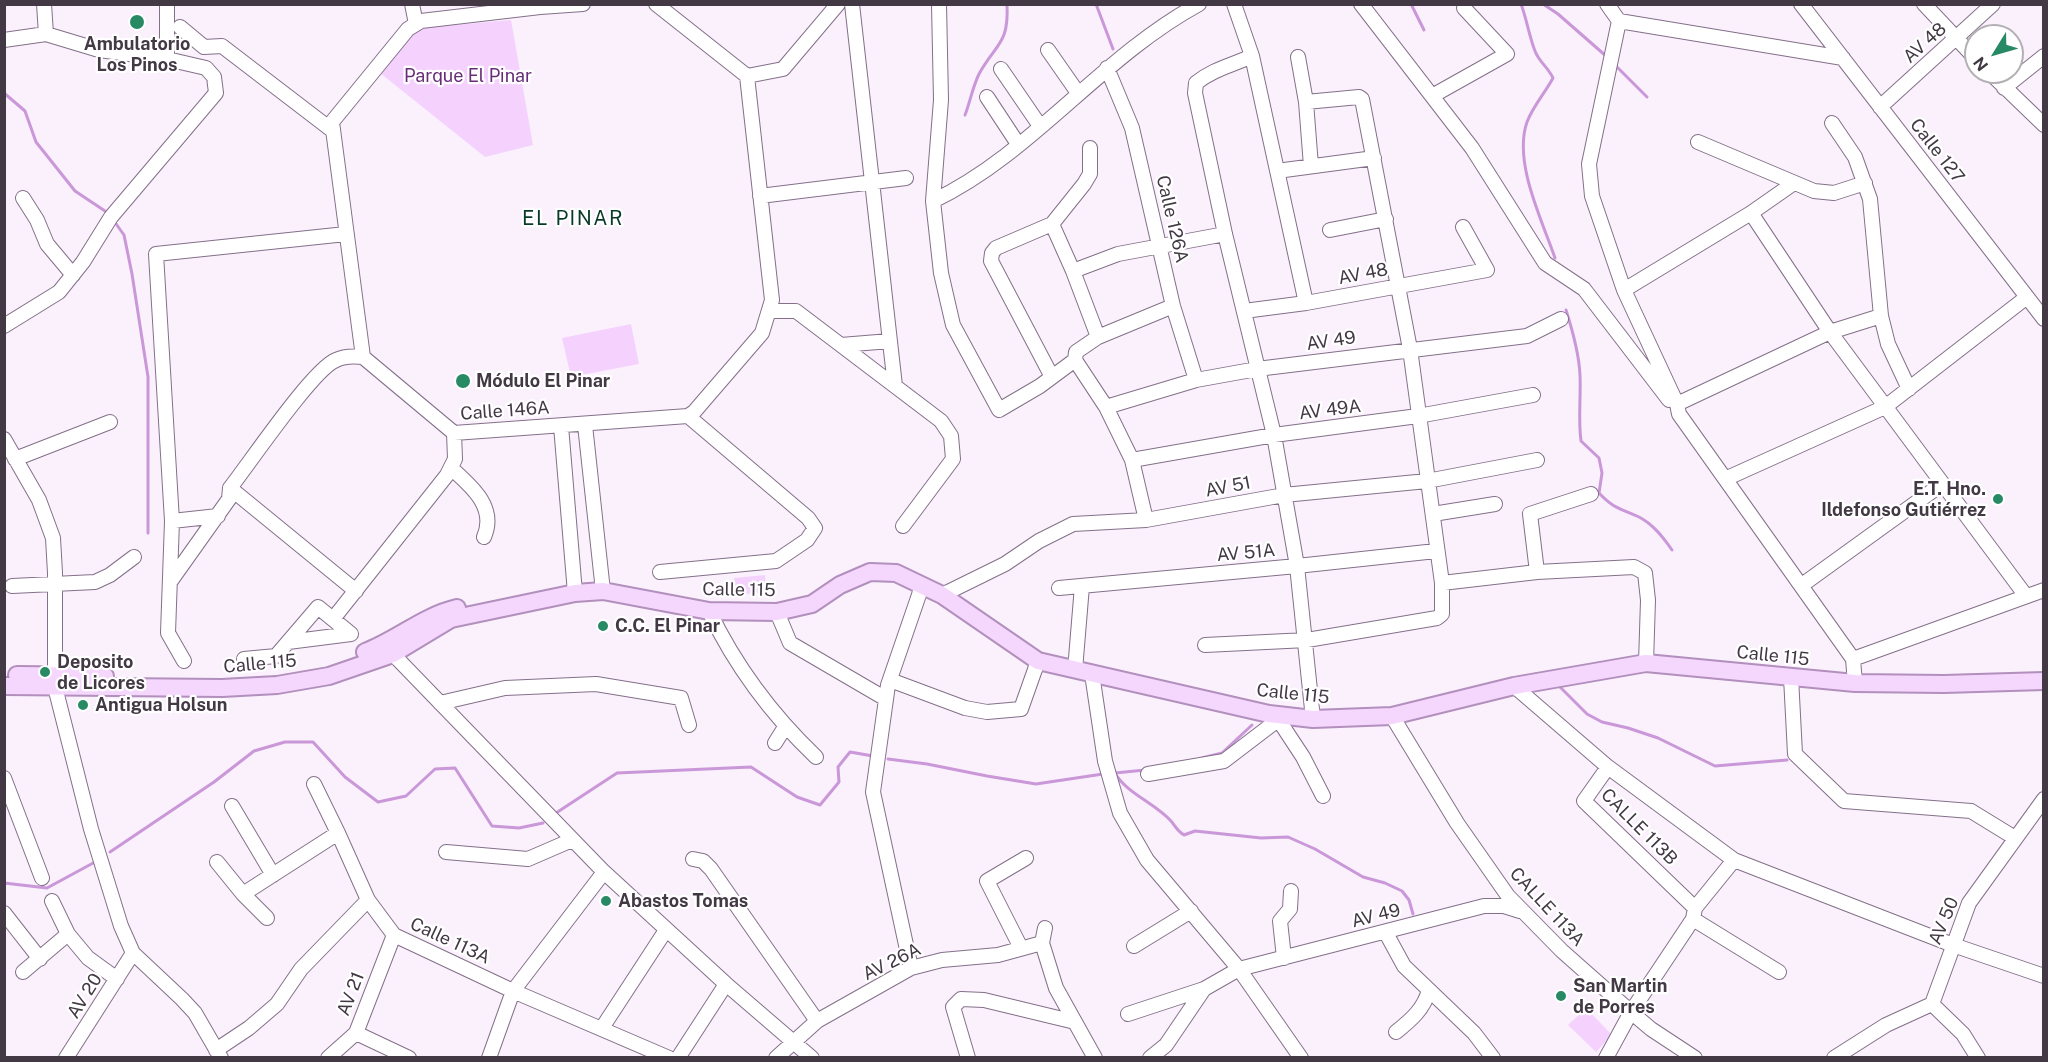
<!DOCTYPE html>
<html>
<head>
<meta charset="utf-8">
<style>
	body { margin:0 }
	#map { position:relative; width:2048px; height:1062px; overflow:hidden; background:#faf1fd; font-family:"Public Sans",sans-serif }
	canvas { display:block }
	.frame { position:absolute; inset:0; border:6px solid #423944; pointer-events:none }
	.north { position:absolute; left:1964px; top:24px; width:60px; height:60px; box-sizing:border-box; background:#fff; border:2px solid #b3b0b4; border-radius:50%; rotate:233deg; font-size:16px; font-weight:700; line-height:24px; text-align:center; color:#423944 }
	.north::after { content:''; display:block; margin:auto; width:21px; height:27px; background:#278a65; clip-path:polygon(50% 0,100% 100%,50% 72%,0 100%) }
</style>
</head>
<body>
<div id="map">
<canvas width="2048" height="1062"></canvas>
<div class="frame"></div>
<div class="north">N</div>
</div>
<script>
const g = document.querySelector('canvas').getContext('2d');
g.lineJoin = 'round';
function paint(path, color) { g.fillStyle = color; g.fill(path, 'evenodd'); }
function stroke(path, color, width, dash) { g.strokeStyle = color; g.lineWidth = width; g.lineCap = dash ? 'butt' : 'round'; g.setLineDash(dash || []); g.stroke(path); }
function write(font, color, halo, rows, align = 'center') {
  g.font = font + ' "Public Sans",sans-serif'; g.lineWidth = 4.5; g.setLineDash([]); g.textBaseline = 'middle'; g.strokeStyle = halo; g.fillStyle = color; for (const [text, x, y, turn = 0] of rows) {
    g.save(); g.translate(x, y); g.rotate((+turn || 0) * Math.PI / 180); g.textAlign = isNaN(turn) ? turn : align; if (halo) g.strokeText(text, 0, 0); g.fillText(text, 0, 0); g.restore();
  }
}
paint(new Path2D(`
	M511,20L533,145L485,157L380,73L411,34L421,28Z
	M631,324L639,364L571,377L562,338Z
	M765,575L766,592L735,595L734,578Z
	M1586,1008L1612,1035L1596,1052L1568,1025Z`), '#f5d2fe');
stroke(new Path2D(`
	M1096,4L1113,49
	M1411,4L1424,30
	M1521,4C1527,20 1529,36 1535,51C1539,62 1548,67 1553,78C1545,93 1533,106 1527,122C1513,162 1542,220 1555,258
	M1543,4L1558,14L1606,56
	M1614,64L1647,97
	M4,93L25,111L36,142L75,191L108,213
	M965,115C970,102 973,86 979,74C996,43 1009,45 1007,4
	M114,221L124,235L132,274L148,377V533
	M1566,310C1573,332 1579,353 1580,375C1581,398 1578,419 1581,441L1599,458L1602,473L1599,493C1614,509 1620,508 1639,517C1653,524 1663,537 1672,550
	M1560,687L1587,714L1602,722L1628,728L1658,738L1715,766L1787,760
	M1202,758L1222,753L1252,725
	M888,759L927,764L987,776L1036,784L1103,774
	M1145,770L1115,773C1126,793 1155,803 1171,821C1176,827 1177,831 1184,835L1195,831L1261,838L1288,837L1315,849L1363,877L1385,883L1402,891L1409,900L1413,914
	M556,813L617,773L751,767L797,797L820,805L839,782L838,767L850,752L873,756
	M110,852L214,782L254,751L285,742H313L345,777L378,802L406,796L435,769L455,768L492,826L519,828L543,823
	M4,883L47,888L95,862`), '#ca97d8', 3);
const minor = new Path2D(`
	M167,4V59
	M412,4L416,24
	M583,4L540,7L421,21L408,29L332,122L363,357L454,433L688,416L694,412L762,333L772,300L747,76L656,4
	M852,4L895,386
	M939,4L941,100L933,201L941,273L953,325L999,410L1040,386L1075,360L1076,352L1098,337L1173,306
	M1234,4L1252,56L1306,303
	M1361,4L1472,148L1545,263L1584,289L1669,400
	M1607,4L1619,21L1589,164L1592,196L1624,290L1677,404L1679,414L1853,659L1855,683
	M1801,4L2044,319
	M1924,4L1976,59
	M1619,21L1843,58
	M180,27L204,47L222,46L333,131
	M4,40L46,34L44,4
	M1048,50L1078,93
	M1252,56C1233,65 1213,69 1196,83L1195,93L1225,234L1274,435L1297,566L1313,719
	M1298,57L1306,102L1311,166
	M1107,68L1132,128L1173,306L1196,380
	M1001,69L1040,126
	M1989,72L2044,125
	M747,76L783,69L838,4
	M2004,88L2044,56
	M1432,96L1507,54L1464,8
	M987,97L1018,144
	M1880,107L1993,4
	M1832,123L1855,157L1870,199L1881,316L1888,344L1909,389
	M1698,142L1814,191L1834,193L1865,183
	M1277,171L1374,158
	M760,196L906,178
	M23,198L37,220L47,244L73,275
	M933,201C1032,154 1101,57 1199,4
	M1751,213L1830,332L2026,596
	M1052,224L1073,271L1098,337
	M1330,230L1386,219
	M1073,271L1118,254L1225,234
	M1624,290L1751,213L1794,183
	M769,311H796L941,421L951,436L953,459L903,526
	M1244,311L1306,303L1487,270L1463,227
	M4,326L59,292L83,262L111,217L216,93L214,77L206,68L167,59L99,50L46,34
	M841,345L890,341
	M1075,360L1106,407L1132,460L1146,520
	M1052,377L991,261L992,253L996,248L1052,224L1084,184L1090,174V148
	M1677,404L1830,332L1881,316
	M1106,407L1196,380L1257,369L1527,336L1561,319
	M585,425L603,591
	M561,426L575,593
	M4,439L39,500L53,538L55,573V687L91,829L121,926L133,953L182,999L195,1013L221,1058
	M15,459L110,422
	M1132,460L1274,435L1418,416L1533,395
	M451,468C471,486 497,507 484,537
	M1725,479L1885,407L2027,297
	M230,488L356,591
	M1433,514L1495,504
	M172,521L218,516
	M660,572L776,561L807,540L815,528L808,518L688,416
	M1537,572L1530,514L1591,494
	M170,582L229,499L230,488C249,464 313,369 336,360C344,356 354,356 363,357
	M1442,583L1537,572L1634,567L1645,573L1648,600L1646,663
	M1802,585L1942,484
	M12,586L95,582L110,575L134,557
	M1059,588L1297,566L1436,551
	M942,595L1005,564L1039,541L1073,524L1146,520L1284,495L1427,481L1537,460
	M709,611C735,665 772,715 816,757
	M777,612L790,643L886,699
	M333,619L447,475L455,459L454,433
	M1205,645L1307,640L1437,618L1442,614V583L1410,349L1362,99L1359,97L1306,102
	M386,647L604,872L726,984L812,1058
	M244,659L276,656L318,607L351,634L288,642
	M1853,659L2044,590
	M184,661L168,633L172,521L156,254L346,234
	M1075,670L1082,586
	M1092,674L1105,761L1120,813L1147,860L1239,969L1301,1058
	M1791,677L1795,754L1844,801L1971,811L2015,838
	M890,680L965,708L987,712L1021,709L1038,661
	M1514,686L1608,767L1734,860L1953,945L2044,976
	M440,703L505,688L596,684L681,698L689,725
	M1392,716L1457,823L1508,896L1562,951L1631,1012L1651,1029L1695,1058
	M1278,719L1303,757L1323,796
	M775,743L785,727
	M1608,767L1584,801L1695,908
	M1148,774L1224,761L1283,716
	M4,778L42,878
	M314,784L338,833
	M232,806L273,875
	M446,852L528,859L572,840
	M693,859L703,861L711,869L817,1021
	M217,862L243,894L267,918
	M243,894L338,833L368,900L394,935L513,991L669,1058
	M52,901L68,934L88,958L117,979
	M4,913L40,959
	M1693,919L1779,972
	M1045,928L1042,943L1056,988L1095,1058
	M1386,933L1404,966L1474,1033L1493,1058
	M1134,946L1191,911
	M1021,948L987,881L1026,858
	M1284,958L1280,921L1290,909L1291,891
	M911,968L873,792L888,685L922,586
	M23,972L68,934
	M1128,1014L1204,989
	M602,1028L666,930
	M1396,1032C1411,1020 1424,1009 1429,990
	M356,1033L409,1058
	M216,1050L249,1028L277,1004L301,969L368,900
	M66,1058L133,953
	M328,1058L356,1033L394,935
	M489,1058L513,991L604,872
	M678,1058L726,984
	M776,1058L817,1021L911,968L942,960L998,955L1042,943
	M968,1058L953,1007L961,999L984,1000L1075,1022
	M1150,1058L1166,1045L1204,989L1239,969L1484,906H1504L1520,911
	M1606,1058L1631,1012L1693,919L1695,908L1734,860
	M1834,1058L1886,1025L1932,1004
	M1978,1058L1963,1034L1932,1004L1969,903L2044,799`);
const major = new Path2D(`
	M365,652C397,640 423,616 457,608
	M17,675L105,676
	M4,686L222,688L277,685L329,676L393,654L451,619L575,593L603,591L709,611L777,612L812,604L840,585L870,572L896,573L942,595L1038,661L1269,714L1313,719L1392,716L1514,686L1646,663L1855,683L1944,684L2044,681`);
stroke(minor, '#847089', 16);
stroke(major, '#b28fbc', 20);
stroke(minor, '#fff', 14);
stroke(major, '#f5d7fd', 16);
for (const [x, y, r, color] of [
	[137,22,8,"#278a65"],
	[463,381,8,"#278a65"],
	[1998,499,6,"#278a65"],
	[603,626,6,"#278a65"],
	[45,672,6,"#278a65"],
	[83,705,6,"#278a65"],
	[606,901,6,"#278a65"],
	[1561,996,6,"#278a65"]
]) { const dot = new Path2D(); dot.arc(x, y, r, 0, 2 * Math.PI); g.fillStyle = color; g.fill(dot); stroke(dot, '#fff', 2); }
write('18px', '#423944', '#fff', [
	["AV 48",1925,43,-42],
	["Calle 127",1937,151,52],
	["Calle 126A",1172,219,77],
	["AV 48",1363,274,-11],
	["AV 49",1331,341,-8],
	["AV 49A",1330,410,-7],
	["Calle 146A",505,411,-4],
	["AV 51",1228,487,-11],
	["AV 51A",1246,553,-5],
	["Calle 115",739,590,1],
	["Calle 115",1773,656,6],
	["Calle 115",260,664,-5],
	["Calle 115",1293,694,6],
	["CALLE 113B",1639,827,45],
	["CALLE 113A",1547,907,47],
	["AV 49",1376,916,-14],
	["AV 50",1944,921,-67],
	["Calle 113A",450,941,25],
	["AV 26A",892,962,-26],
	["AV 21",351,994,-69],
	["AV 20",85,996,-58]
]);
write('bold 18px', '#423944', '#fff', [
	["Ambulatorio",137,44,"center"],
	["Los Pinos",137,65,"center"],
	["Módulo El Pinar",476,381],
	["E.T. Hno.",1986,489,"right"],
	["Ildefonso Gutiérrez",1986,510,"right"],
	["C.C. El Pinar",615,626],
	["Deposito",57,662],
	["de Licores",57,683],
	["Antigua Holsun",95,705],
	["Abastos Tomas",618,901],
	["San Martin",1573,986],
	["de Porres",1573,1007]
], 'left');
write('18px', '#692c79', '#fff', [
	["Parque El Pinar",468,76]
]);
g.letterSpacing = '1.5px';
write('20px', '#093a28', '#fff', [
	["EL PINAR",573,219]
]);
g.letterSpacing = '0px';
</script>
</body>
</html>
